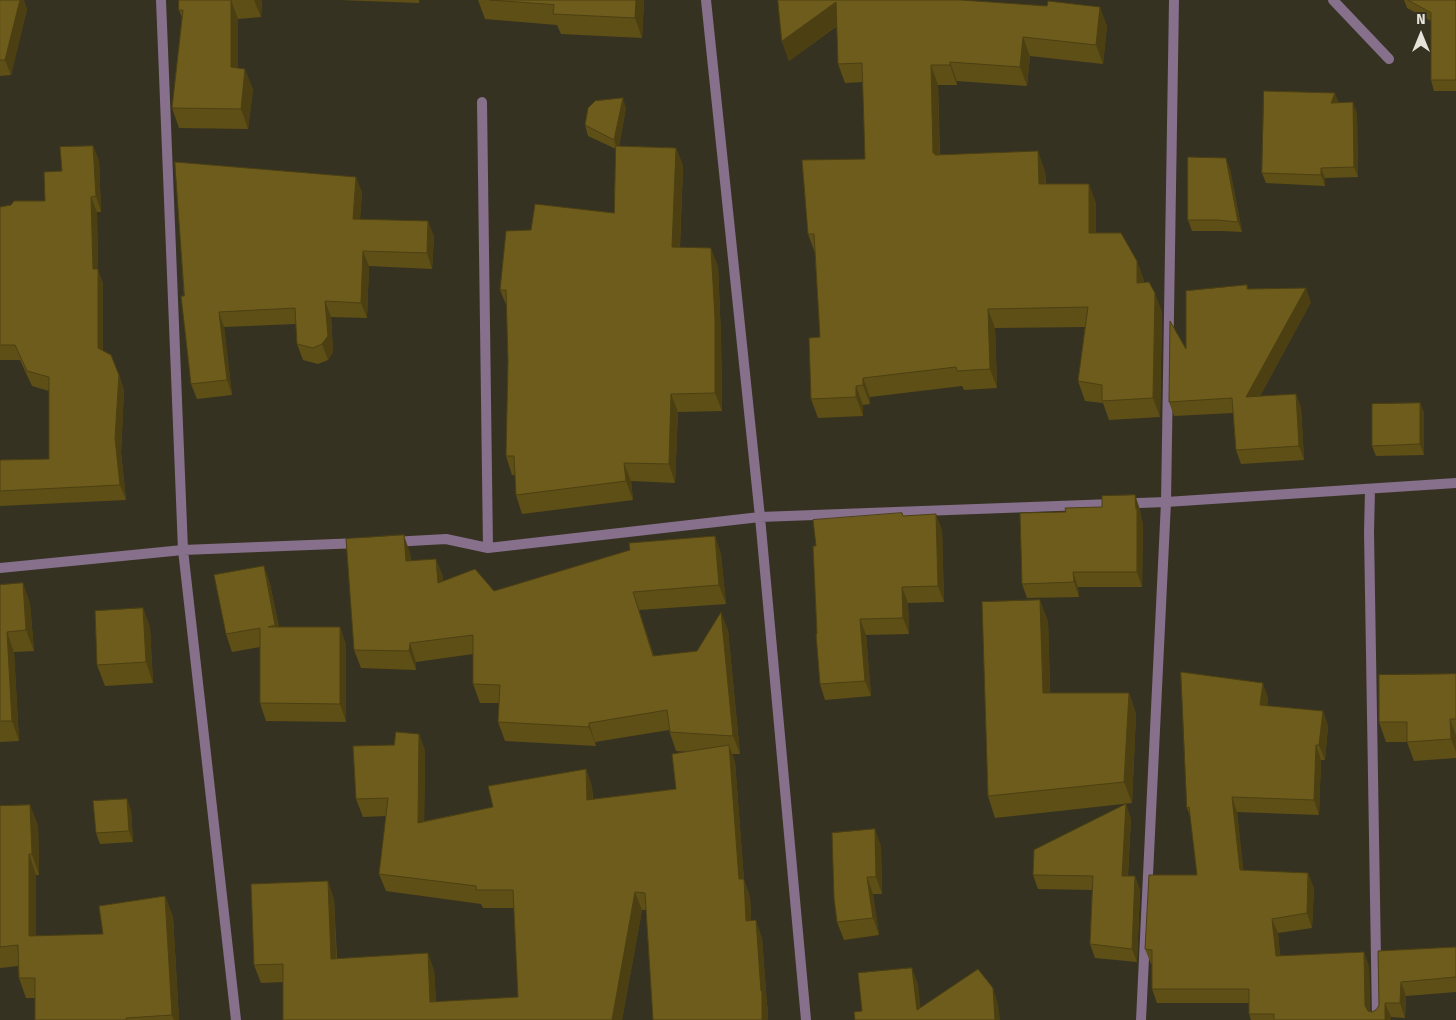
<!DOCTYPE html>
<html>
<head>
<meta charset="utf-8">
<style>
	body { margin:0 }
	#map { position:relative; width:1456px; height:1020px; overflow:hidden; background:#363222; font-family:"Fira Sans",sans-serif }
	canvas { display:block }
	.north { position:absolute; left:1396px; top:10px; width:50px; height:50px; -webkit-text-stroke:4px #363222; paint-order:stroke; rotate:0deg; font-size:14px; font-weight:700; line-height:20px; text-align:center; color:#e6e4da }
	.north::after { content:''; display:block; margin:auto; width:18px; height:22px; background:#e6e4da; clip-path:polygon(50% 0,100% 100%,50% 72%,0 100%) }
</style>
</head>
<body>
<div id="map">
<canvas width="1456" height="1020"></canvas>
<div class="north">N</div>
</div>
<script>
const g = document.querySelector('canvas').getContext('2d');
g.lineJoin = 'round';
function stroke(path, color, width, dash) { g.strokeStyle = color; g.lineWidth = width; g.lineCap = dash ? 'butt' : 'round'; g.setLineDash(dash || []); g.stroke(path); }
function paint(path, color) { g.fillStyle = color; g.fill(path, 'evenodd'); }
stroke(new Path2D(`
	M161,0L183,550L236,1020
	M706,0L760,517L806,1020
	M1333,0L1389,59
	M482,102L488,548
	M1370,490L1369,532L1377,1020
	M392,542L446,539L488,548L760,517L1166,502L1456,483
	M0,568L183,550L360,543
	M1141,1020L1166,502L1174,0`), '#86708b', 10);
paint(new Path2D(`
	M0,0L27,9L11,75L0,76Z
	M179,0H262L261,17L238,19V68L253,89L248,129L179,128L172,108L182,18L179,10Z
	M339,0H419V3Z
	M478,0H644L642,38L561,34L557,25L485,19Z
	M778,0L1107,26L1103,64L1030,56L1027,86L957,81V85H938L940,155L1045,171L1046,184L1096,203V233L1144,280V282L1162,312L1160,417L1109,420L1103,403L1085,401L1078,381L1085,327L995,328L997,388L964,390L962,386L870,397V404L863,405V416L818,418L811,399L820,337L815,253L808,234L865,159L863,82L845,83L838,64L837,26L789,61L782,41Z
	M1404,0H1456V91H1434L1431,80V21L1407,8Z
	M1339,102L1357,113L1358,177L1325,178V186L1266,183L1262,173Z
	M626,108L619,146L676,148L683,166L680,247L718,266L721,337L722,411L678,412L675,483L631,481L633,500L522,514L516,495L515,475H512L506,456L508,361L507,307L500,290L531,230L614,213L616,149L588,136L585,125Z
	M93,146L99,161L101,212H97L98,270L103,284V351L119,375L124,390L121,453L126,500L0,506V460L49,459V391L32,386L20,360H0V207L45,201L62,171Z
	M1230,169L1242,232L1222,231H1192L1188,220Z
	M362,192L360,219L434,236L432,269L369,266L367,318L331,317L333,352L328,360L318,364L303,360L297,344L296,324L224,327L232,395L197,399L191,384L184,296Z
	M1247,285L1248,289L1311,302L1260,396L1296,394L1301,408L1304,460L1241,464L1236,450L1233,413L1174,416L1169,402L1186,349Z
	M1420,403L1424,413V455L1376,456L1372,446Z
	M1135,495L1140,510L1141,518L1143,523L1142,587H1078L1079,597L1027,598L1022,584L1066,512L1102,507Z
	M902,513L903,516L942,530L944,602L908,603L909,634L866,635L871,696L825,700L820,684L817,634L816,546Z
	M715,536L721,555L726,604L639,610L654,656L697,651L728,630L740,754H732L735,762L744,880L750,897L751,920L762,938L767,1005L768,1009V1020H653L646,910H642L622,1020H283V982L261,983L254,965L334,899L337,958L434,970L436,1002L518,997L514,908H483L481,904L386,891L379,874L386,816L363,817L356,799L394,745L419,734L425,751L424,821L493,807L586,769L592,787L593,799L676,789L689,752L676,751L669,730L595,742L596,746L505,741L498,722L499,703H480L473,684V654L416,662V670L361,668L354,650L410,553L411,561L436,559L443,577V581L494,591Z
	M264,566L270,584L279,627H340L346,645V722L266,721L260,703V647L232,652L226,634Z
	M23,583L30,604L34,651L14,652L19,741L0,742V585Z
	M143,608L150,628L153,683L105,686L97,665Z
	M1048,621L1050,693H1129L1136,714L1132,803L995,818L988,796Z
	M1456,674V758L1414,761L1407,742H1386L1379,722Z
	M1268,698L1267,706L1323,711L1328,726L1325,760H1321L1319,815L1237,812L1243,870L1314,888L1312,928L1278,933L1280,956L1369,966L1370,1012H1372L1377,1009L1379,1005L1378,951L1456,947V992L1406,996L1405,1018L1391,1017V1020H1251L1249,1014V1003H1157L1152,989V964H1151L1145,949L1197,875L1191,818L1187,808Z
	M0,806L38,825L39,875H36V936L103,934L165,896L173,917L179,1020H35V998H26L19,978L18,966L0,968Z
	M131,810L133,842L100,844L96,833Z
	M1131,818L1128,876H1135L1140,890L1137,962L1095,958L1090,944L1092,890L1038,889L1033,875Z
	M881,846L882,894H873L879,935L844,940L837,922Z`), '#5e4f17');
paint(new Path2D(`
	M20,0H24L27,9L11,75L5,60Z
	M231,0L238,19V87L231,67Z
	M254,0H262L261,17Z
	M636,0H644L642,38L635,18Z
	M836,2L843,21L789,61L782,41Z
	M1100,7L1107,26L1103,64L1096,45Z
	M1023,37L1030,56L1027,86L1020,67Z
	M950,62L957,81V85L950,65Z
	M931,65L938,85L940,168L933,153Z
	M245,69L253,89L248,129L241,109Z
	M1335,93L1339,103H1331Z
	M623,98L626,108L618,151L614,140Z
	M1353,102L1357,113L1358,177L1354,167Z
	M93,146L99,161L101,212L96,196Z
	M676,148L683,166L679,265L672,247Z
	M1038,151L1045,171L1046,203L1039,184Z
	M1226,158L1230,169L1242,232L1238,222Z
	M1321,168L1325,178V186L1321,175Z
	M356,177L362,192L359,234L353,219Z
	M1089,184L1096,203V253L1089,233Z
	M91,197L97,212L98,270L103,284V364L98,348L93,269Z
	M428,221L434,236L432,269L427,253Z
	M711,248L718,266L721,337L722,411L715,393Z
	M363,251L369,266L367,318L361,303Z
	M1137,261L1144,280V302L1137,283Z
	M1306,288L1311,302L1252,411L1246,397Z
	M1155,293L1162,312L1160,417L1153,398Z
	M325,301L331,317L333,352L328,360L322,344Z
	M988,309L995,328L997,388L990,369Z
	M219,312L224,327L232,395L227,380Z
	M119,375L124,390L121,453L126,500L120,485L115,438Z
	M863,378L870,397V404L863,385Z
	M856,386L863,405V416L856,397Z
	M671,394L678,412L675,483L669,464Z
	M1296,394L1301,408L1304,460L1299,446Z
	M1420,403L1424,413V455L1420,444Z
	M624,463L631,481L633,500L626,481Z
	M1135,495L1140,510L1141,518L1143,523L1142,587L1137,572Z
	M936,514L942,530L944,602L938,586Z
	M404,535L410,553L413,580L406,561Z
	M715,536L721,555L726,604L719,585Z
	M436,559L443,577L445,602L438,583Z
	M264,566L270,584L282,643L275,625Z
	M1073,572L1078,587L1079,597L1074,582Z
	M23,583L30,604L34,651L26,630Z
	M902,587L908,603L909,634L903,618Z
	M633,592L639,610L660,675L653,656Z
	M1040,600L1048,621L1051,714L1043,693Z
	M143,608L150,628L153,683L146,662Z
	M721,612L728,630L740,754L733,736Z
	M860,619L866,635L871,696L865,681Z
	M340,627L346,645V722L340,704Z
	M7,632L14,652L19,741L12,721Z
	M410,643L416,662V670L409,651Z
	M1263,683L1268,698L1265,720L1260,705Z
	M1129,693L1136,714L1132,803L1124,782Z
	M1323,711L1328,726L1325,760L1319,745Z
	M1450,719L1456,735V752L1451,739Z
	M589,723L595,742L596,746L589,727Z
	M419,734L425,751L424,840L418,823Z
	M729,745L735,762L744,880L750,897L752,938L746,921L739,879Z
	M1316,745L1321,760L1319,815L1314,800Z
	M586,769L592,787L593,818L587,800Z
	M1232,797L1237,812L1245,884L1240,870Z
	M127,799L131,810L133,842L129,831Z
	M1126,804L1131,818L1127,890L1122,876Z
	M30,805L38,825L39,875L32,854Z
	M875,829L881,846L882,894L876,877Z
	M29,854L36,875V956L29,936Z
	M1308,873L1314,888L1312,928L1307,913Z
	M1135,876L1140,890L1137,962L1132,949Z
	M867,877L873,894L879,935L873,918Z
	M328,881L334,899L337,976L331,959Z
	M635,892L642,910L622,1020H612Z
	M165,896L173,917L179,1020H174L172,1015Z
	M1272,919L1278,933L1282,971L1276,956Z
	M756,920L762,938L767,1005L768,1009V1020H762Z
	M1364,952L1369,966L1370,1020L1365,1006Z
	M428,953L434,970L437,1020L430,1002Z
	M912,968L918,984L922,1020L917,1010Z
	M1401,982L1406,996L1405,1018L1400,1003Z
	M993,988L998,1004L1000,1020H995Z
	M1385,1003L1391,1017V1020H1385Z`), '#4c4013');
const building = new Path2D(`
	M0,0H20L5,60H0Z
	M179,0H231V67L245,69L241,109L172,108L183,10H179Z
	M490,0H636L635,18L553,14L554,5Z
	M778,0H961L1047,6L1048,1L1100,7L1096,45L1023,37L1020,67L950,62V65H931L933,153H935V155L1038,151L1039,184H1089V233H1121L1137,261V283L1149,282L1155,293L1153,398L1102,401V385L1078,381L1088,307L988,309L990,369L957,371L956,367L863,378V385L856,386V397L811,399L809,338L820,337L814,234H808L802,160L865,159L862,63L838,64L836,2L782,41Z
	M1408,0H1456V80H1431V13Z
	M1264,91L1335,93L1331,103L1353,102L1354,167L1321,168V175L1262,173Z
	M623,98L614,140L585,125L588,108L595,101Z
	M93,146L96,196L91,197L93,269H98V348L111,355L119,375L115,438L120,485L0,491V460L49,459V377L27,371L15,345H0V207L11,205L14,201H45L44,172L62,171L60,147Z
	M616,146L676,148L672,247L711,248L715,318V393L671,394L669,464L624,463L626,481L516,495L514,456H506L508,361L506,290H500L506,231L531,230L535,204L614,213Z
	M1188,157L1226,158L1238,222L1218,220H1188Z
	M175,162L356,177L353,219L428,221L427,253L363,251L361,303L325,301L328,336L322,344L313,348L297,344L295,308L219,312L227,380L191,384L181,296H184Z
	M1247,285V289L1306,288L1246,397L1296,394L1299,446L1236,450L1232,398L1169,402L1170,321L1186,349V291Z
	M1420,403V444L1372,446V404Z
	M1135,495L1136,509L1137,508V572H1073L1074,582L1022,584L1020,513L1066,512L1065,508L1102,507V496Z
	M902,513L903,516L936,514L938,586L902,587L903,618L860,619L865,681L820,684L816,634H817L813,546H816L813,520Z
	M404,535L406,561L436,559L438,583L475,569L494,591L630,550L629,543L715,536L719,585L633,592L653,656L697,651L721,612L733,736L670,732L667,710L589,723V727L498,722L500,685L473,684V635L410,643L409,651L354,650L346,539Z
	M264,566L275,625L268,627H340V704L260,703V628L226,634L214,575Z
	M23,583L26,630L7,632L12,721H0V585Z
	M1040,600L1043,693H1129L1124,782L988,796L982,602Z
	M143,608L146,662L97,665L95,611Z
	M1181,672L1263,683L1260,705L1323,711L1319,745H1316L1314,800L1232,797L1240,870L1308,873L1307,913L1272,919L1276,956L1364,952L1365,1006L1368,1011L1372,1012L1377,1009L1379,1005L1378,951L1456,947V977L1401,982L1400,1003H1385V1020H1274V1014H1249V989H1152V950L1145,949L1149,875H1197L1189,807L1187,808Z
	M1456,674V719H1450L1451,739L1407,742V722H1379V675Z
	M396,732L419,734L418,823L493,807L488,786L586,769L587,800L676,789L672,754L729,745L739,879H744L746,921L756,920L761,991H762V1020H653L645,893L635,892L612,1020H283V964L254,965L251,884L328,881L331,959L428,953L430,1002L518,997L513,890H476V886L379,874L388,798L356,799L353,746L394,745Z
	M127,799L129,831L96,833L93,801Z
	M1126,804L1122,876H1135L1132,949L1090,944L1093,876L1033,875L1034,850Z
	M30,805L32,854H29V936L103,934L99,906L165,896L172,1015L126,1018V1020H35V978H19L18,945L0,947V806Z
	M875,829L876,877H867L873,918L837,922L834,898L832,833Z
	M912,968L917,1010L978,969L993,988L995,1020H855L854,1012L862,1011L858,973Z`);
paint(building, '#6d5c1b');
stroke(building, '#4c4013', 1);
</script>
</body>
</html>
